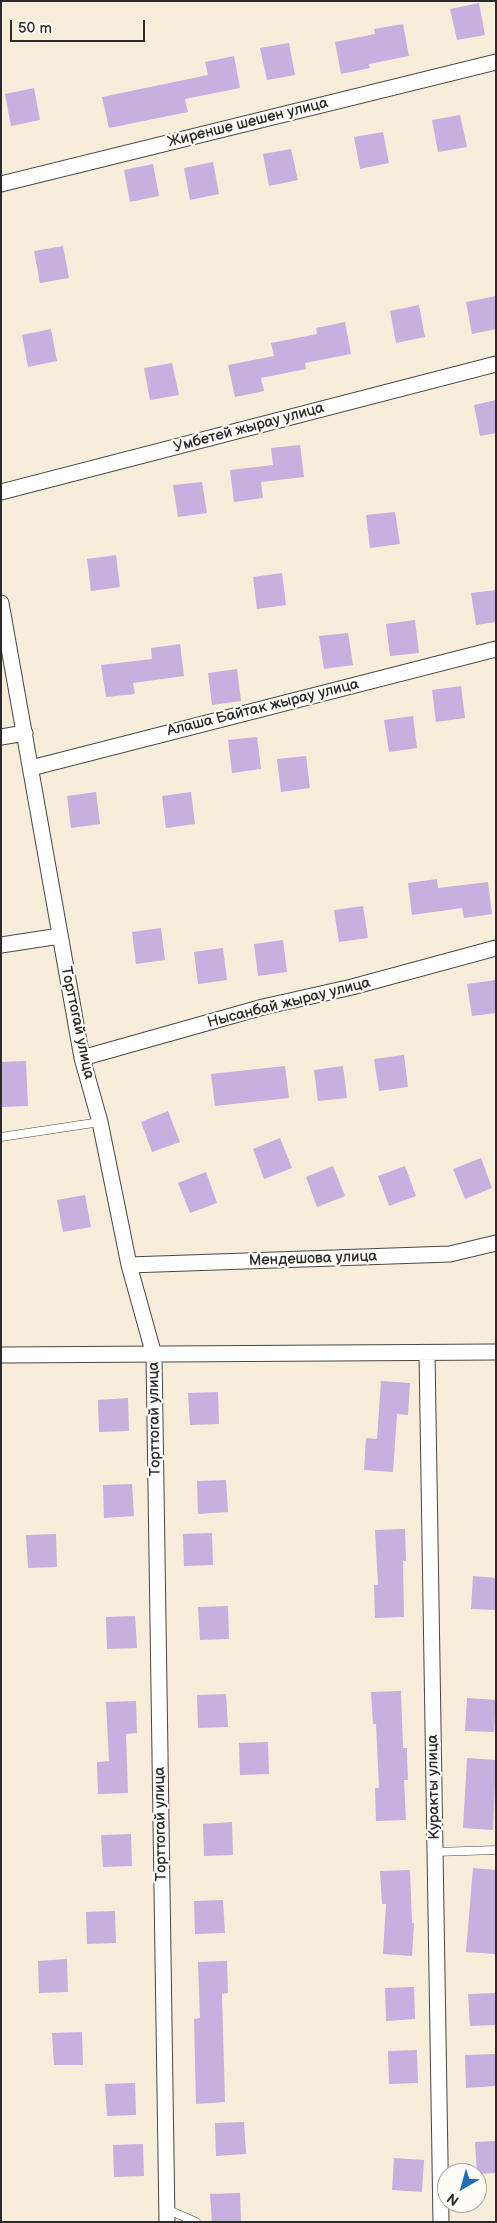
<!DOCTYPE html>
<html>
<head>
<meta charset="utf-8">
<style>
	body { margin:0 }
	#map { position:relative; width:497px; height:2223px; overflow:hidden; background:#f8ecda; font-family:"Balsamiq Sans",sans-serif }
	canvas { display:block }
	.frame { position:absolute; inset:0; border:2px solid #2b2b2b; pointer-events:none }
	.north { position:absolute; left:437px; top:2163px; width:50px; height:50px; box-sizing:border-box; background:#fdfcf7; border:1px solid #a9a8a5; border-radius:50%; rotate:218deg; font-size:14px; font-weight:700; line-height:20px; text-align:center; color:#2b2b2b }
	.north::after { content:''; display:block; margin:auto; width:18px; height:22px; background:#1f6fb2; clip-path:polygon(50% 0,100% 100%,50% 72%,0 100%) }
	.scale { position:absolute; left:10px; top:20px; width:135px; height:22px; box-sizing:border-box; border:2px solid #2b2b2b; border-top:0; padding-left:6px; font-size:15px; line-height:18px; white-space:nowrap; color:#2b2b2b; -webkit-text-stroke:4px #fdfcf7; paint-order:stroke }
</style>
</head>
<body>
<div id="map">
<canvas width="497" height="2223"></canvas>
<div class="frame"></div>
<div class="north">N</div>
<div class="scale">50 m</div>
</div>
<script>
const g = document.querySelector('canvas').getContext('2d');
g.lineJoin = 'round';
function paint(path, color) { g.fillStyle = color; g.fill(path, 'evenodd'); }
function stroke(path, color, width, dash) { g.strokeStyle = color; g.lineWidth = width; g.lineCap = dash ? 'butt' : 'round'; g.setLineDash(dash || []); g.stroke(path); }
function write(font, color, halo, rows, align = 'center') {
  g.font = font + ' "Balsamiq Sans",sans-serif'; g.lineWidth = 4.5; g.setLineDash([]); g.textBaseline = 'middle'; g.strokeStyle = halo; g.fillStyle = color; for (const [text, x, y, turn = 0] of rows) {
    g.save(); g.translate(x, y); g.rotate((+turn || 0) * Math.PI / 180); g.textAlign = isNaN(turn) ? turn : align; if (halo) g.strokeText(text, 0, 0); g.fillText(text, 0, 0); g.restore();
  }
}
paint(new Path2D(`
	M479,3L485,35L457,40L450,9Z
	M403,24L409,56L369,64L370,68L341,74L335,42L375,34L374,29Z
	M289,43L295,75L267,80L260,48Z
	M234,56L240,88L185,99L188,112L109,128L102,97L208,75L205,62Z
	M34,88L40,120L11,126L5,94Z
	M460,115L467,147L438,152L432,120Z
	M383,132L389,163L360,169L354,137Z
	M291,149L298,180L269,186L263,154Z
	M213,162L219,194L190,200L184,168Z
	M153,164L159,196L130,202L124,170Z
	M63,246L69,278L40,283L34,251Z
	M496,296V329L472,334L466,302Z
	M419,305L425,337L396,343L390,311Z
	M345,322L351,354L305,363L306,369L261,378L264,391L235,397L228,365L274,356L271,343L317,334L316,328Z
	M51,329L57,361L28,367L22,335Z
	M172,363L179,395L150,400L144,368Z
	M496,400V433L480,436L474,405Z
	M300,445L304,477L261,482L263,498L234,502L230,470L273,465L271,448Z
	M202,482L207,513L178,517L173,485Z
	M395,512L400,544L370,548L366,515Z
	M116,555L120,587L91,591L87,559Z
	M282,573L286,605L257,609L253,577Z
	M496,590V622L476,625L471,593Z
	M415,620L419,653L390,656L386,624Z
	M348,633L353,665L324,669L319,636Z
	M180,644L184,676L133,683L135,694L106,697L101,665L152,659L151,648Z
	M237,669L241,701L212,705L208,673Z
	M461,686L465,718L436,722L432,690Z
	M413,716L417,748L389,752L384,720Z
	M257,737L261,769L232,773L228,740Z
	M306,756L310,788L281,792L277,759Z
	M96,792L100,824L71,828L67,796Z
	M191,792L195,824L166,828L162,796Z
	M437,879L438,888L488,882L492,914L464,918L462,908L412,915L408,883Z
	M363,906L368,938L339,942L334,910Z
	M161,928L165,960L136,964L132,932Z
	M283,940L287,972L258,976L254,944Z
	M223,948L227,980L198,984L194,952Z
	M496,980V1013L472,1016L467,984Z
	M404,1055L408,1087L379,1091L374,1059Z
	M26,1061L28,1106L1,1107V1062Z
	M285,1066L289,1098L215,1106L211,1074Z
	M343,1066L347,1098L318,1101L314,1070Z
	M168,1111L180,1142L152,1152L141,1122Z
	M280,1138L292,1168L264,1179L253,1149Z
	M481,1158L492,1188L465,1199L453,1169Z
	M333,1166L345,1196L317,1207L306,1177Z
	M405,1166L416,1196L389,1206L378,1176Z
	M206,1172L217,1203L190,1213L178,1183Z
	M85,1195L91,1227L63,1232L57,1200Z
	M381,1381L410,1383L408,1415L397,1414L393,1472L364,1470L366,1438L377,1439Z
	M218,1392L219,1424L190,1425L188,1393Z
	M128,1398L129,1431L99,1432L98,1400Z
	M226,1480L228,1512L198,1514L197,1481Z
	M132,1484L134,1516L104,1518L103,1485Z
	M405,1529L406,1561H403L404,1617L375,1618L374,1585H378L375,1530Z
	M212,1533L213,1565L184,1566L183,1534Z
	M56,1534L57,1567L28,1568L26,1535Z
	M473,1576L496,1578V1610L471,1609Z
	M228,1606L229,1639L200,1640L198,1607Z
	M135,1616L137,1648L107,1649L106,1617Z
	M401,1691L403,1748H407V1756L408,1780H404L406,1820L376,1821L375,1788H379L376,1724H373L371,1692Z
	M226,1694L228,1727L198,1728L197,1695Z
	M467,1698L496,1700L494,1732L465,1731Z
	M136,1701L137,1733L126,1734L128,1793L98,1794L97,1762L109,1761L106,1702Z
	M268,1742L269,1774L240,1775L239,1743Z
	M467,1758L496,1760L493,1830L463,1828Z
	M232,1822L233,1855L204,1856L203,1824Z
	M131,1834L132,1866L103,1867L101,1835Z
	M473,1868L496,1870V1954L466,1952Z
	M410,1870L412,1923H414L412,1956L383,1954L386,1904H382L380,1871Z
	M223,1900L225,1933L195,1934L194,1901Z
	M115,1911L116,1943L87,1944L86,1912Z
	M67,1959L68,1992L39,1993L38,1961Z
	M227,1961L228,1993L222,1994L225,2102L196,2104L194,2019L200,2018L198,1962Z
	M414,1987L415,2019L386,2021L385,1988Z
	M496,1993V2025L470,2026L468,1994Z
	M82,2032L83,2065H54L52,2033Z
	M417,2050L418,2083L389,2084L388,2051Z
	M495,2054L496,2086L466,2088L465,2055Z
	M135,2083L136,2115L107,2116L105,2084Z
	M244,2122L246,2154L216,2156L215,2123Z
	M496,2141V2173L477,2174L475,2142Z
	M143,2144L144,2176L114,2177L113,2145Z
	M394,2158L424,2160L422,2192L392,2190Z
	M240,2193L241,2222H212L210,2194Z`), '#c7afdf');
const service = new Path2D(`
	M1,1137L100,1122
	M435,1852L496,1850
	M166,2209L196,2222`);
const minor = new Path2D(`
	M1,184L496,62
	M1,492L496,364
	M1,603L82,1058L100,1122L129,1265L154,1355L167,2222
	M1,737L25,733
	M31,768L496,649
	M1,945L60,936
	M82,1058L263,1007L352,987L496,948
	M129,1265L450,1254L496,1243
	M427,1353L441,2222
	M1,1355L496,1352`);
stroke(service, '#4a4845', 9);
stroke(minor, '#4a4845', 17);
stroke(service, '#fff', 8);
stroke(minor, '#fff', 15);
write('15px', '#2b2b2b', '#fdfcf7', [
	["Жиренше шешен улица",248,123,-14],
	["Умбетей жырау улица",249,428,-15],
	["Алаша Байтак жырау улица",263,708,-14],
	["Нысанбай жырау улица",289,1003,-14],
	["Торттогай улица",77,1023,78],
	["Мендешова улица",313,1259,-2],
	["Торттогай улица",155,1419,-91],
	["Куракты улица",434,1787,-91],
	["Торттогай улица",161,1824,-91]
]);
</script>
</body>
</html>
